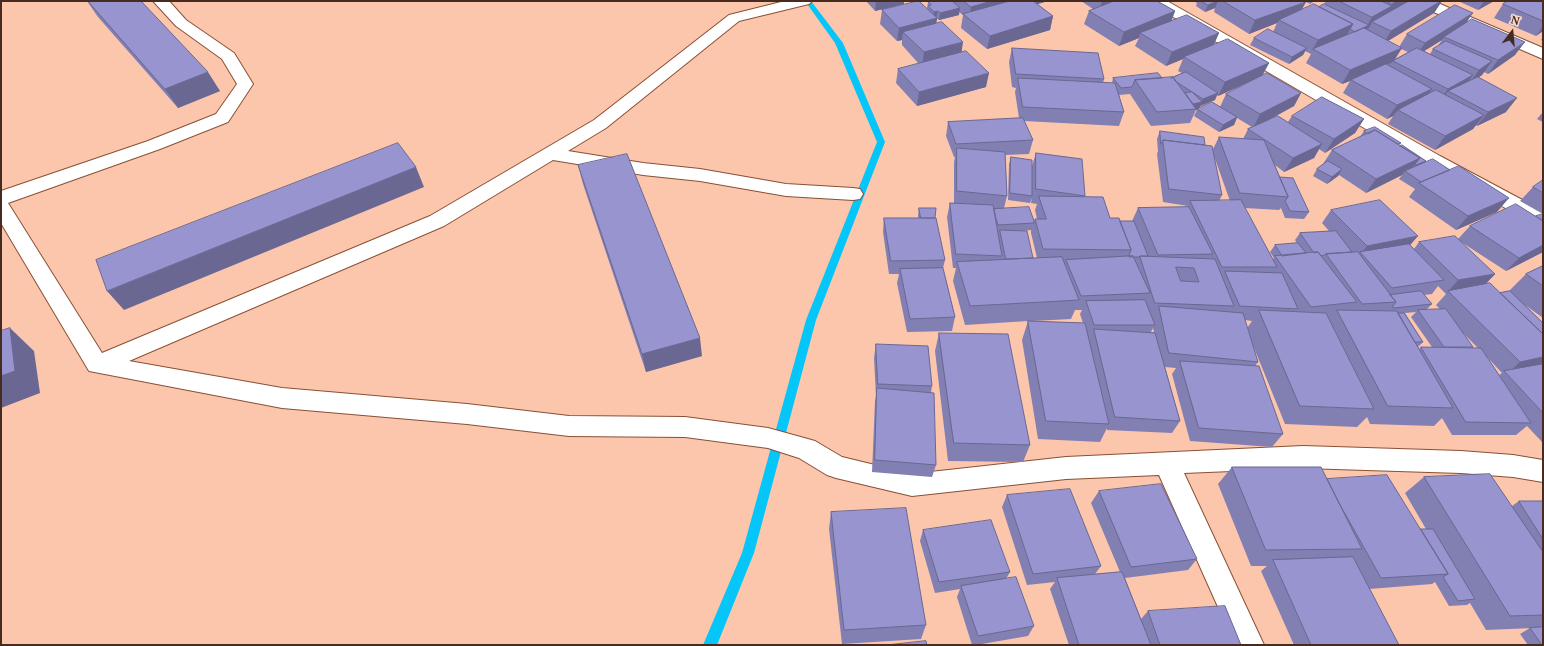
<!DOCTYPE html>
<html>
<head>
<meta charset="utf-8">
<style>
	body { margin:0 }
	#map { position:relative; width:1544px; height:646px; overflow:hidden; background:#fcc6ad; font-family:"Noto Serif",serif }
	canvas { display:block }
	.frame { position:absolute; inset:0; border:2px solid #462c20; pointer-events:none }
	.north { position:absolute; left:1492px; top:12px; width:40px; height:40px; -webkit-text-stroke:3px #f6dace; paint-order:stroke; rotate:16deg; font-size:11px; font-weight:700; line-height:16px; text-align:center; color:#462c20 }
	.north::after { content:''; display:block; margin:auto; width:14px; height:18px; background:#462c20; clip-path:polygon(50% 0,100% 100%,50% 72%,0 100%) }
</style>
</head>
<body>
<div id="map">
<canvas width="1544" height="646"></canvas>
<div class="frame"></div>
<div class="north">N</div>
</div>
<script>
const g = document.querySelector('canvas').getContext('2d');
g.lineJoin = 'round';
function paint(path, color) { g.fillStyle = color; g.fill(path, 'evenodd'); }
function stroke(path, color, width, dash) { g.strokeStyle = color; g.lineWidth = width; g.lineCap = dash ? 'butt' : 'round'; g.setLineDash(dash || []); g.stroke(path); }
paint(new Path2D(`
	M805,1H811L843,43L885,142L816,320L754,553L717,645H703L742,553L806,320L877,142L835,43Z`), '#05c5f9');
const minor = new Path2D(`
	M153,1H169L186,20L234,53L253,84L228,122L160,149L8,203L102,353L430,216L594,120L729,15L785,1H812L809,4L739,21L606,128L568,151L643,163L700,169L786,184L853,188L860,189L863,194L860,199L853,200L786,196L700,181L643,175L553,160L444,226L129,361L282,388L467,404L569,416L685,417L768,428L815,441L842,457L912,474L1066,457L1303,446L1461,451L1513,455L1543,460V482L1513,477L1461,473L1303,468L1184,473L1264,645H1235L1159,475L1066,479L912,496L836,478L827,475L799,458L768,448L685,437L569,436L467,424L282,408L89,371L1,223V191L148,141L216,114L237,84L222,59L176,26Z
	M1148,1H1167L1440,156L1543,211V227L1536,225L1426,164L1151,4Z
	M1412,1H1433L1543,48V59L1415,4Z`);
stroke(minor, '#895034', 2);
paint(minor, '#fff');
paint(new Path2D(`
	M87,1H141L220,91L178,108L98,17Z
	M866,1H904V4L875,11Z
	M927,1H1048L1037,4L1053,16L1050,30L987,49L961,28L963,15L959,12V15L939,20L936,18H937L936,24L961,53L986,87L917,106L896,83L898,69L919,64L902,45V40L897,41L880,24L882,10H927V8L928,2Z
	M1081,1H1157L1175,11L1171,21L1219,33L1213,45L1269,63L1262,76L1301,93L1294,106L1269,120L1288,122L1292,116L1364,119L1355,133L1325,153L1319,149L1314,158L1284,172L1275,165L1280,177L1309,212L1304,219L1285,218L1281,208L1279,210L1245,208L1273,259L1274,258L1270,252L1275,245L1297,243L1295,240L1300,233L1329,231L1322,223L1331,210L1410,245L1414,249L1419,242L1458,239L1470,226L1543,252L1506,271L1458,240L1495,274L1485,284L1500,293L1509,291L1526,274L1543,266V318L1525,305L1543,323V443L1527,426L1516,435H1452L1442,418L1434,426L1370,424L1367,417L1357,427L1285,424L1252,343L1258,362L1255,366L1283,434L1272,447L1190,441L1172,374L1176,368L1165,367L1180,421L1172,433L1107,430V428L1100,442L1038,439L1022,340L1028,321L965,325L953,281L956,268H953L947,217L950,203H954V162L955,157H954L946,136L948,122L1019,118L1015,92L1016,88L1012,87L1009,62L1012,48L1104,79L1103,83H1112L1113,78H1170L1182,73L1178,71L1183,59L1166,66L1135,46L1139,38L1119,46L1084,24L1089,11L1093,9ZM1251,81L1226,94L1220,107L1199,108L1200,106L1215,100L1217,95L1218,96ZM1130,94L1151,126L1190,123L1196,110H1197L1194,116L1219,132L1234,125L1237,118L1252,127L1248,129L1243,139L1219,137L1213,149L1205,145L1160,131L1157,139L1158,151L1157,154L1163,202L1188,206L1187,207L1138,208L1132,221H1120L1110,218L1084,197L1085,196L1036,153L1032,166L1011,157L1009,164L1008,200L1030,203L1032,198L1031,203L1037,204L1035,210L1037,219H1035L1034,221L1004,208L1007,196L1005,155L1029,154L1033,140L1024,121L1119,126L1124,112L1119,95ZM1214,156L1230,201H1219L1222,195ZM1031,230V233L1037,258H1033L1023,231ZM1438,286L1446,294L1436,305L1440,309L1426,310L1432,304L1424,295L1432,294ZM1075,310H1082L1080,314L1083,323L1033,321L1071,319ZM1416,312L1411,317L1432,347H1421L1419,349L1418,347L1423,342L1405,313ZM1245,320L1252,321L1247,328ZM1153,328L1154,332H1151ZM1463,333L1478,348H1472L1473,347ZM1487,357L1502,373L1499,375Z
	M1193,1H1304L1301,10L1319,7L1324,4L1326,1H1442L1434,13L1388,41L1399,47L1407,34L1467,22L1515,55L1488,74L1484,72L1482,75L1478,78L1506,112L1477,126L1476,125L1473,129L1435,150L1388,124L1393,116L1387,119L1343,93L1350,81L1342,84L1306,63L1311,54L1305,51L1303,55L1289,64L1250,45L1254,38L1273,32L1277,23L1249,34L1214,12L1215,8L1205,12L1196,6L1197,3ZM1442,40L1438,46L1433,49L1430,54L1424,51ZM1401,49L1408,52L1394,60Z
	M1304,1H1315L1310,4Z
	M1458,1H1494L1478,10Z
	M1502,1H1543V31L1536,36L1494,18L1503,4L1506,3Z
	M1543,37V41L1541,40Z
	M1543,112V122L1537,119Z
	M1364,131L1401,143L1399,145L1426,161L1425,162L1497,212L1456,230L1409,197L1415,189L1399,179L1402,175L1366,193L1339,175L1338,176L1327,184L1313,176L1317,169L1323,164L1332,150L1360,137Z
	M578,165L702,356L646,372L583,184Z
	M1543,180V214L1520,201L1533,187Z
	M919,208L935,218L945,260L943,268L955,317L952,331L907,332L897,283L899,274H889L883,232L884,218H918V216Z
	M939,333L1030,445L1023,462L948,461L935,351Z
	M876,344L932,386L931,393L936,465L932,477L872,472L875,401L876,396L874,358Z
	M1232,467L1327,479L1421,529H1426L1405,493L1424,477L1512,506L1519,501H1543V645H1528L1520,634L1530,628H1533L1486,630L1470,603L1467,605L1449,606L1435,582L1432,584L1369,589L1399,645H1294L1261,571L1267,566H1251L1218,484Z
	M1099,491L1197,559L1188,570L1125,578L1141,619L1148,611L1241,645H1069L1050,589L1055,582L1027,585L1002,507L1007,495L1101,566L1095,574L1120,572L1091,503Z
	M831,512L926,625L921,639L842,644L829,529Z
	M923,530L1010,572L1006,579L1034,626L1028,636L976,645H972L957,597L960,589L935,593L920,541Z`), '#827fb3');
paint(new Path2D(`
	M876,1H904V4L875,11Z
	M992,1H1023L969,19L971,7Z
	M1033,1H1048L1032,6Z
	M1102,1H1130L1099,12Z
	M1218,1L1215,8L1205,12L1208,5Z
	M1397,1H1409L1372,22L1369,28L1367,29L1365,32H1356L1367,26L1372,17L1390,7L1392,4Z
	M1441,1H1442L1434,13L1383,44L1391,31Z
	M1484,1H1494L1478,10Z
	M1306,2L1299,15L1279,20L1277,23L1249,34L1255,20Z
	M960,8L959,15L939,20L940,13Z
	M938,11L936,18L933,19L934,12Z
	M1175,11L1170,25L1140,33L1139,38L1119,46L1124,32Z
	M1473,13L1464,26L1444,37L1442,40L1416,56L1425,43Z
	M1053,16L1050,30L987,49L990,36Z
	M937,18L935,32H903L902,40L897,41L899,28Z
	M1353,24L1345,38L1313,49L1310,54L1318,40Z
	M1543,26V31L1536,36Z
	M1219,33L1213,47L1184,57L1183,59L1166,66L1172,52Z
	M963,42L961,56L922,66L924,52Z
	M1525,42L1515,55L1488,74L1498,60Z
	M1307,48L1303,55L1289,64L1292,57Z
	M1402,48L1394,61H1393L1391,63L1352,80H1351L1350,81L1342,84L1350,70Z
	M1492,61L1482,75L1469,84L1479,70Z
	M1269,63L1262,76L1218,96L1225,82Z
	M208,72L220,91L178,108L165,89Z
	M989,73L986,87L917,106L919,92Z
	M1473,75L1463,89L1448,91L1441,101L1438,102L1448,89Z
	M1432,89L1422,103L1398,110L1393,116L1387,119L1397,105Z
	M1218,93L1215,100L1200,106L1199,109L1196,110V109L1190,104L1201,102L1203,99Z
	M1301,93L1294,106L1253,128L1260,114Z
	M1517,98L1506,112L1477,126L1488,112Z
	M1484,115L1473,129L1435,150L1445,136Z
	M1237,117L1234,125L1219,132L1223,125Z
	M1364,119L1355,133L1325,153L1334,139Z
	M1322,144L1314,158L1284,172L1293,158Z
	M1420,158L1409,172L1405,171L1402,175L1366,193L1376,179Z
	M1426,161L1421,168L1410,172L1416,165Z
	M416,167L424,187L124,310L107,291Z
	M1342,169L1338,176L1327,184L1332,177Z
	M1509,198L1497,212L1456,230L1468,216Z
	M1418,236L1406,250L1361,254L1367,246Z
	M1543,245V252L1506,271L1519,258Z
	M1495,274L1482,288L1448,291L1446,294L1458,280Z
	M10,328L34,351L40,393L1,408V376Z
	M700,338L702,356L646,372L642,354Z
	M1543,357V367L1507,374L1520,362Z`), '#6a6892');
const building = new Path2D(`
	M88,1H141L208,72L165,89Z
	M919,1L937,18L899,28L882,10Z
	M928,1H952L960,8L940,13L938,11L934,12L928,6L931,5Z
	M964,1H992L971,7Z
	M1010,1H1033L1053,16L990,36L963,14Z
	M1114,1H1157L1175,11L1124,32L1089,11Z
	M1201,1H1218L1208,5Z
	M1223,1H1304L1306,2L1255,20Z
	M1339,1H1381L1392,6L1372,17Z
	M1387,1H1397L1392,4Z
	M1409,1H1441L1391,31L1372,22Z
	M1508,1H1543V21L1503,4Z
	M1314,4L1353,24L1318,40L1279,20Z
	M1324,4L1369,25L1355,32L1350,29L1353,24L1319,7Z
	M1455,5L1473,13L1425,43L1407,34Z
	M1187,15L1219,33L1172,52L1140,33Z
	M1472,19L1525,42L1498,60L1444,37Z
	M942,22L963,42L924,52L903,32Z
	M1364,28L1402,48L1350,70L1313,49Z
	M1268,29L1307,48L1292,57L1254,38Z
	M1228,39L1269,63L1225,82L1184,57Z
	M1446,41L1492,61L1479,70L1433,49Z
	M1012,48L1098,53L1104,79L1016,74Z
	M1417,48L1473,75L1448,89L1393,61Z
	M966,51L989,73L919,92L898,69Z
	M1386,64L1432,89L1397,105L1351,80Z
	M1186,72L1218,93L1203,99L1175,81L1173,77L1171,78Z
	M1158,73L1162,78L1135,80L1132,87L1121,88L1113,78Z
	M1267,73L1301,93L1260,114L1226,94Z
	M1173,77L1196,109L1157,112L1135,80Z
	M1478,77L1517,98L1488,112L1448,91Z
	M1018,78L1115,83L1124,112L1023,107Z
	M1436,90L1484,115L1445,136L1398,110Z
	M1192,92L1202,102L1193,104L1185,93Z
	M1322,97L1364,119L1334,139L1292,116Z
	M1212,102L1237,117L1223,125L1197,109Z
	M1278,116L1322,144L1293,158L1248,129Z
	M1023,118L1033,140L956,144L948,122Z
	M1375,127L1401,143L1398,144L1375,130L1368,134L1364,131Z
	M1375,130L1420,158L1376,179L1332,150Z
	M1160,131L1204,137L1205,145L1163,140L1161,144Z
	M1219,137L1264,140L1288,197L1240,193Z
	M1163,140L1212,146L1222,195L1169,189Z
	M398,143L416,167L107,291L96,260Z
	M1402,145L1426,161L1416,165L1415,164L1420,158L1400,146Z
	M957,148L1005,152L1007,196L957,191Z
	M1036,153L1082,159L1085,196L1036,189Z
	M627,154L700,338L642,354L578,165Z
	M1011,157L1032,160V196L1010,193Z
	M1433,159L1450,170L1421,182L1405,171Z
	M1328,161L1342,169L1332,177L1317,169Z
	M1459,166L1509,198L1468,216L1419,183Z
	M1280,177L1293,178L1309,212L1290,211L1285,201L1288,197Z
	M1543,180V193L1533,187Z
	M1039,196L1103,197L1110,218H1119L1131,250L1043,249L1035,219H1046Z
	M1241,200L1277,267H1222L1190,201Z
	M1380,200L1418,236L1367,246L1331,210Z
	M950,203L993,205L1002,256L956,254Z
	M1516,204L1543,221V245L1519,258L1470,226Z
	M1029,207L1034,221V223L998,225L996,219L994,209Z
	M1189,207L1213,254L1158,255L1138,208Z
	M919,208H936L935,218H921Z
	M1543,214V221L1536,216Z
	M884,218H936L945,260L891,261Z
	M1120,221H1134L1148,256H1140L1139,257H1129V255L1131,250Z
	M1000,230L1027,231L1033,258L1006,259Z
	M1336,231L1352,252L1326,254L1325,255L1321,256L1318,252L1314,253L1300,233Z
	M1455,236L1495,274L1458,280L1419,242Z
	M1298,243L1306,253L1282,256L1275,245Z
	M1409,244L1444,280L1392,288L1360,252Z
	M1318,252L1357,302L1311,307L1275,256Z
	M1358,252L1396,302L1362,304L1326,254Z
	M1133,256L1150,293L1081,296L1066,260Z
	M1140,256L1215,259L1234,306L1155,303ZM1176,267L1194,268L1199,282L1181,281Z
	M1062,257L1079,300L970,306L957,262Z
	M1543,266V286L1526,274Z
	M943,268L955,317L910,319L900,269Z
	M1225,271L1282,273L1298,309L1240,306Z
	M1490,283L1543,334V357L1520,362L1448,291Z
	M1421,291L1432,304L1394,308L1392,307L1396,302L1390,295Z
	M1510,291L1543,323V334L1500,293Z
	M1145,300L1155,325H1094L1086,301Z
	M1159,306L1243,313L1258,362L1169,353Z
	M1446,309L1473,347H1444L1418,310Z
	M1259,310L1326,313L1374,409L1300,406Z
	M1337,310L1397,311L1453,408L1388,406Z
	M1398,313H1404L1423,342H1415Z
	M1028,321L1085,323L1109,424L1046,421Z
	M10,328L15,371L1,376V331Z
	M1094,329L1155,333L1180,421L1115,417Z
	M939,333L1008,334L1030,445L954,443Z
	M876,344L928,346L932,386L878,384Z
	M1421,347L1481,348L1531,423L1466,422Z
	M1180,361L1259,366L1283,434L1199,428Z
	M1543,364V413L1504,371Z
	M877,388L934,393L936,465L875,460Z
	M1232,467H1321L1362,549L1266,550Z
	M1490,474L1543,552V615L1510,616L1424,477Z
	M1387,475L1448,574L1381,578L1339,503L1327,479Z
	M1161,484L1197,559L1131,567L1099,491Z
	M1070,489L1101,566L1033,574L1007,495Z
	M1519,501H1543V539Z
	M906,508L926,625L844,630L831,512Z
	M991,520L1010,572L939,582L923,530Z
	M1421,529H1433L1475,599L1458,601L1443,577L1448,574Z
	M1353,557L1399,645H1311L1273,560Z
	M1122,572L1151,645H1079L1057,578Z
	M1016,577L1034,626L978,636L961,586Z
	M1225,606L1241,645H1160L1148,611Z
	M1543,627V645H1542L1530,628Z
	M926,641L927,645H887Z`);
paint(building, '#9794d0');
stroke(building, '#6a6892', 1);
</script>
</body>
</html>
